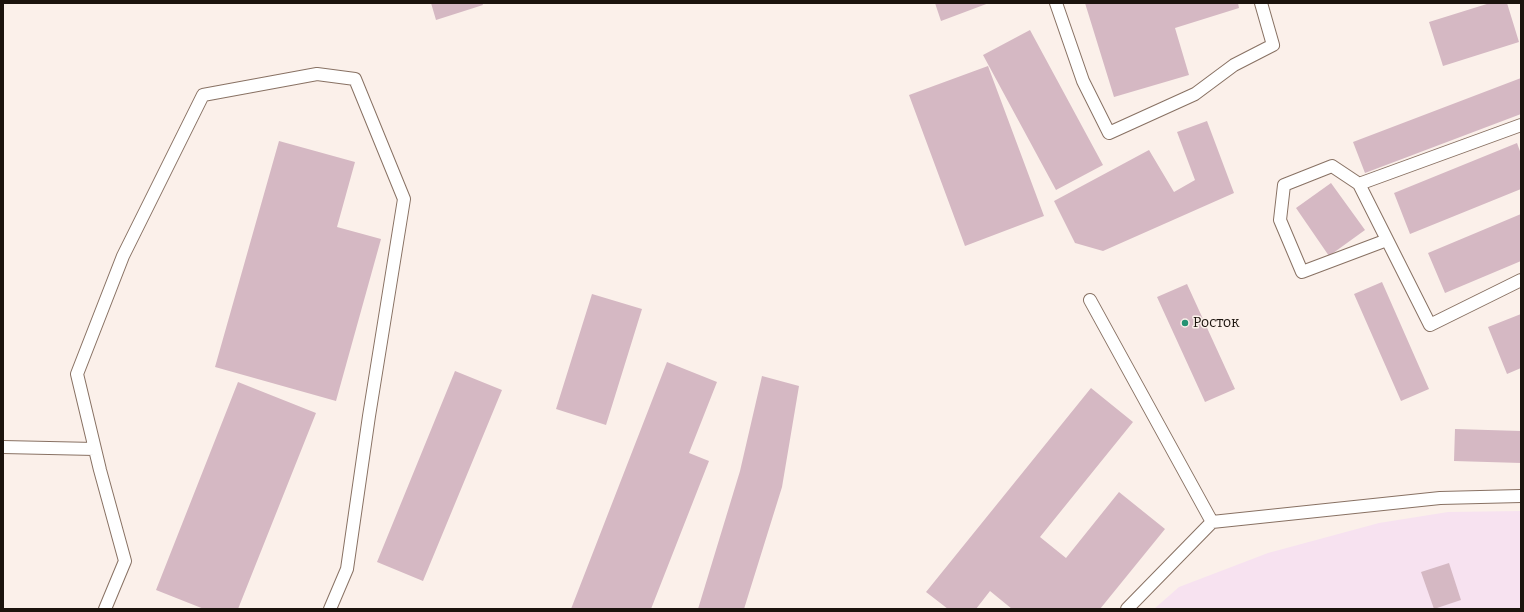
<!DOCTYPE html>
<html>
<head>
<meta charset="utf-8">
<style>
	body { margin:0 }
	#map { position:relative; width:1524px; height:612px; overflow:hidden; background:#fbf0ea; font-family:Bitter,serif }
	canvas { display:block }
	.frame { position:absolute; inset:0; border:4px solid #1b130d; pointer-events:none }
</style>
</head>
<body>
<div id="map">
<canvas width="1524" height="612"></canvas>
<div class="frame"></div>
</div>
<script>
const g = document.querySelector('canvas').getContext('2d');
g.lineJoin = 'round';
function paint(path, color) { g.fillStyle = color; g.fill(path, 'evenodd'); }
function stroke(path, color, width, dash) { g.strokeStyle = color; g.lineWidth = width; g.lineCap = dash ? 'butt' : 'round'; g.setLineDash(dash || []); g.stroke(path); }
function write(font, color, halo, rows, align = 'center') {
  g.font = font + ' Bitter,serif'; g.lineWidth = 3; g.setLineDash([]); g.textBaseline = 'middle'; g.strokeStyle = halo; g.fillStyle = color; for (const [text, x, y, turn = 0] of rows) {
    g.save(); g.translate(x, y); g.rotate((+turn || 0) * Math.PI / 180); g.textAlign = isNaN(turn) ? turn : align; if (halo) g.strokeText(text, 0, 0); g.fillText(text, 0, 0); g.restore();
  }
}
paint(new Path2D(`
	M1521,511V609H1154L1179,587L1268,553L1379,523L1448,512Z`), '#f7e2f0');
paint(new Path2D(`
	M431,3H482L483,5L436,20Z
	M935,3H989L941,21Z
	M1085,3H1238L1239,8L1175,28L1189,75L1114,97Z
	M1490,3H1507L1519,42L1443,66L1429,22Z
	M1030,30L1103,165L1056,190L983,55Z
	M988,66L1044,216L965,246L909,95Z
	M1521,78V114L1365,173L1353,142Z
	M1207,121L1234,193L1103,251L1075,243L1054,201L1149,150L1174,192L1195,180L1177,132Z
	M279,141L355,162L337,227L381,239L336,401L215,367Z
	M1517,143L1521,154V189L1410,234L1394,193Z
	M1331,183L1365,230L1329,256L1296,208Z
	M1521,214V261L1445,293L1428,253Z
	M1382,282L1429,389L1401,401L1354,294Z
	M1187,284L1235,389L1205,402L1157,297Z
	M592,294L642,309L606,425L556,409Z
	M1521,314V368L1507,374L1488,327Z
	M667,362L717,382L689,453L709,461L651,609H571Z
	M455,371L502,390L423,581L377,562Z
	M762,376L799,386L782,487L744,609H698L740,471Z
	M238,382L316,413L238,609H204L156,590Z
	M1091,388L1133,422L1040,537L1066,558L1119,492L1165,529L1100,609H1012L990,591L976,609H948L926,592Z
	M1455,429L1521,431V463L1454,461Z
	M1449,563L1461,600L1434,609L1421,572Z`), '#d5b8c3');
const lane = new Path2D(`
	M1056,3L1083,81L1109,133L1195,94L1234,65L1273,45L1261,3
	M1521,125L1359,184L1430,325L1521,280
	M1359,184L1332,166L1284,185L1280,220L1302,272L1387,240
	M1090,300L1212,522L1440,498L1521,496
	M3,447L95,449
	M105,609L125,561L100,470L77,374L123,256L203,95L317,74L355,79L404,199L369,416L347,569L330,609
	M1127,609L1212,522`);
stroke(lane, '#887163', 14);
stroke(lane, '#fff', 12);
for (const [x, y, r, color] of [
	[1185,323,4,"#249273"]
]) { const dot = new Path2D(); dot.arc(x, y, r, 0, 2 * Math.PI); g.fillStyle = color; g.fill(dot); stroke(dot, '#fbf0ea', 1.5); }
write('14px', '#1b130d', '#fbf0ea', [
	["Росток",1193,323]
], 'left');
</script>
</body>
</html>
